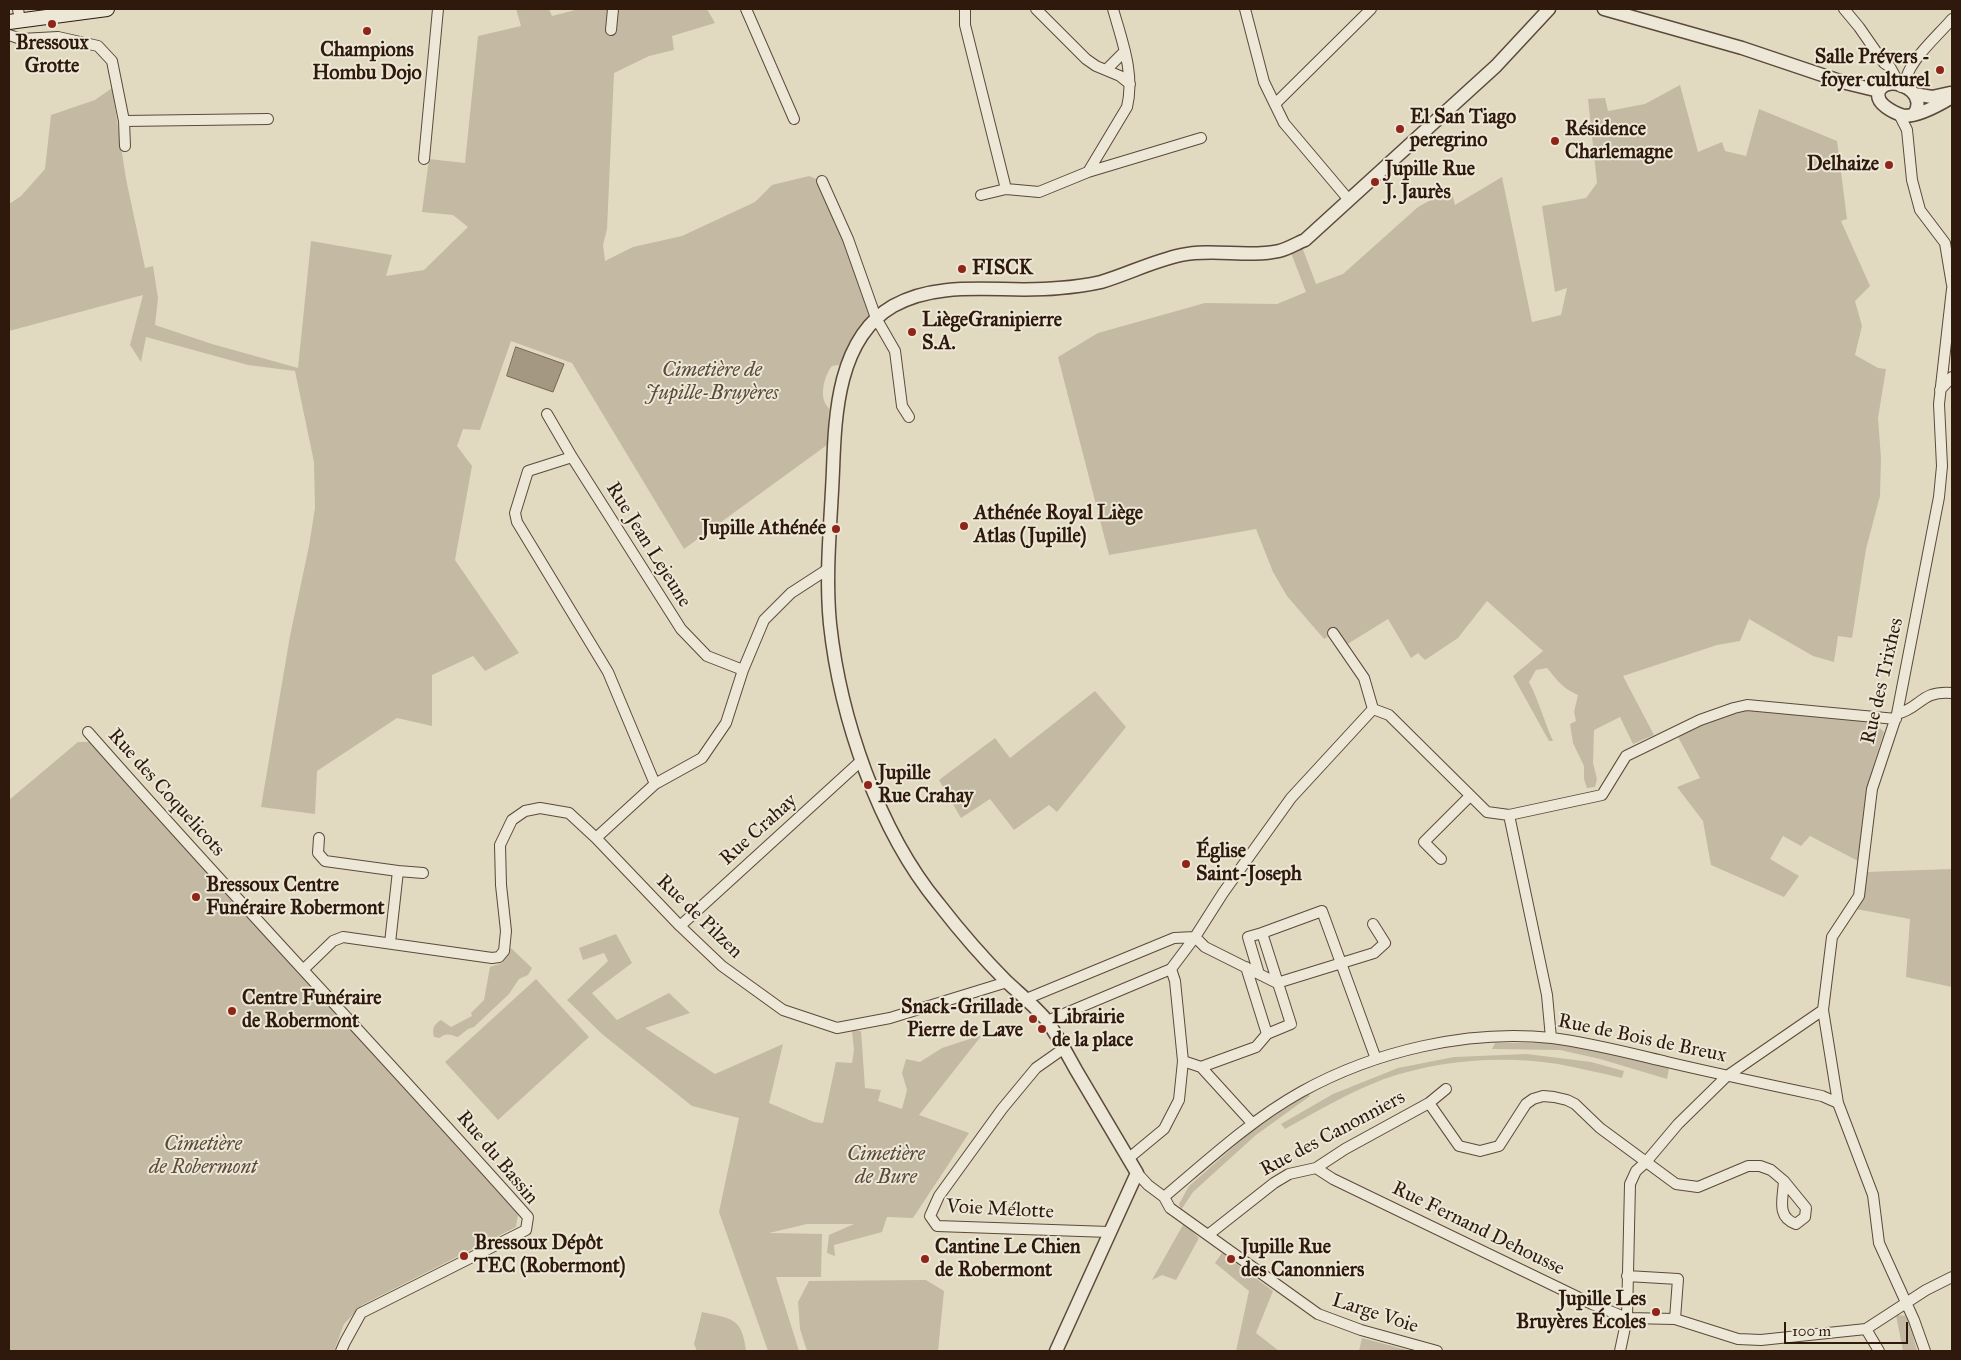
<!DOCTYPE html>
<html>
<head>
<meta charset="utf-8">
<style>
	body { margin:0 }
	#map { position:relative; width:1961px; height:1360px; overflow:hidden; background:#e2dac0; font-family:"IM FELL Great Primer",serif }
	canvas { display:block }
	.frame { position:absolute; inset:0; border:10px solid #2f190d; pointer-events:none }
	.scale { position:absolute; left:1784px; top:1322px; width:124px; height:22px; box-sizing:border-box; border:2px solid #2f190d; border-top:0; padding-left:6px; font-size:15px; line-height:18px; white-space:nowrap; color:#2f190d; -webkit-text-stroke:4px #ece7d6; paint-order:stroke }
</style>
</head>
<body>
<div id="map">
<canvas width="1961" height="1360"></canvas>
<div class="frame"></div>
<div class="scale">100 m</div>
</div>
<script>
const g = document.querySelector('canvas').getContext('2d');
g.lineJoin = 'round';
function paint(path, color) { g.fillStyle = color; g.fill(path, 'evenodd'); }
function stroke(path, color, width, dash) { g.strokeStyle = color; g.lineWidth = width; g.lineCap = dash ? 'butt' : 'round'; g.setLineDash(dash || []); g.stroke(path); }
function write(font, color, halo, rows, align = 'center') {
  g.font = font + ' "IM FELL Great Primer",serif'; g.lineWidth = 4; g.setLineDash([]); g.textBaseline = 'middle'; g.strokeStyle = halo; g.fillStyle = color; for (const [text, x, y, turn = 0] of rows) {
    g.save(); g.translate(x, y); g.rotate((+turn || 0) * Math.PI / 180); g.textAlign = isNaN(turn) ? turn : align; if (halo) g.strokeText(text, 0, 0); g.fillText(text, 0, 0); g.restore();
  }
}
paint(new Path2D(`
	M516,9H549L552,16L579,9H707L715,23L672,36L674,50L649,56L614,73L607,229L603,245L605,261L633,247L682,236L755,202L772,185L809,176L822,181L815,185L819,183L854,264L870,314L839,365L832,366C824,376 818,399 829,408L827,445L684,549L572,363L511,341L480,430L463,429L457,446L472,466L455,560L519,653L485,671L473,656L432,675V726L397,718L317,771L315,814L261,807L290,636L309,546L315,508L314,462L295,371L248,365L146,337L141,362L130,345L143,295L9,331V204L21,196L45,169L51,115L95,100L112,88L126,179L145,268L153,266L158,298L155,325L212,344L298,368L311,241L392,255L386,276L424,270L468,227L453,215L422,212L429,159L465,163L478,36L521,26Z
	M1680,85L1698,152L1722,142L1725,151L1746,156L1759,109L1837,141L1847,219L1841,221L1870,286L1855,301L1862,326L1855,355L1878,368L1886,369L1878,418L1881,458L1880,496L1866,549L1852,638L1838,636L1834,662L1813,656L1749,619L1740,641L1717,645L1623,676L1654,735L1633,744L1620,717L1594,730L1593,763L1597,779L1595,787L1587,788L1584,779V766L1573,743L1570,724L1576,721L1574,712L1578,695C1562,688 1558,681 1547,668L1536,670L1529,682C1539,701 1544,721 1553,741H1549L1513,676L1543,651L1487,601L1458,638L1425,660L1418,653L1411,658L1388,619L1346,645L1338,631L1324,639L1287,596L1273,572L1256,529L1109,555L1058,357L1098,333L1205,303L1277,304L1306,292L1291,253L1302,247L1316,284L1343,274L1418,207L1451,189L1455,205L1502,177L1532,322L1561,315L1567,288L1555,292L1542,206L1586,198L1597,183L1588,99L1605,98L1608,111L1645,104Z
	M1095,691L1126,727L1057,812L1049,805L1014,830L990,799L961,818L939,780L995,738L1010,758Z
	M1749,708L1873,721L1884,732L1870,776L1863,815L1858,861L1810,836L1801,846L1783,836L1770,859L1799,876L1784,897L1711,865L1703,821L1677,787L1700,778L1677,735L1713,719Z
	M78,742H90L518,1214L516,1227L362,1305L344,1324L334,1351H9V800Z
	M1952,869V987L1906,977L1910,919L1856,909L1866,872Z
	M616,934L632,963L592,993L617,1020L669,993L690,1013L645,1028L715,1074L783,1044L769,1103L814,1122L823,1123L836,1062L852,1063L854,1050L852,1031H861L865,1088L881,1090L878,1101L902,1109L907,1090L902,1073L906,1059L920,1062L942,1048L982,1035L919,1115L969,1133L913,1218L887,1217L882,1232L834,1245L835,1256L827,1253L829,1235L854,1224H807L769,1233L822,1234L821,1277H776L799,1351H768L719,1212L739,1118L692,1106L602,1034L567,1000L608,961L604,953L583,960L579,948Z
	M511,948L532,968L528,975L519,979L509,994L474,1027L468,1029L458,1037C450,1035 446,1032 440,1038L434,1037C432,1029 433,1025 441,1020L451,1027L472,1016L471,1013L484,1000L490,967L502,963Z
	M536,979L589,1037L498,1120L445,1062Z
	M1495,1043H1557L1629,1057L1669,1068L1667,1079L1600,1059L1560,1050L1492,1049Z
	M1527,1054L1591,1062L1624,1071L1622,1078C1601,1073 1579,1068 1558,1064C1501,1055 1438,1060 1384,1079C1350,1092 1317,1111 1285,1129L1281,1124L1333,1094L1398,1068L1454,1057Z
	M1308,1094L1310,1096L1256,1135L1193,1192L1181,1210L1179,1204L1189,1186L1254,1129Z
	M1184,1223L1199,1238L1176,1280L1162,1275L1152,1280Z
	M1222,1253L1273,1291L1256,1333L1279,1351H1236L1249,1291L1215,1263Z
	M926,1280L944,1291L938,1351H807L800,1329L798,1302L809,1281Z
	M702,1312C732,1319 742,1317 746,1351H697L694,1344Z
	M1896,1315L1908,1316L1917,1351H1903Z
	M1362,1338L1411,1351H1359Z`), '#c4b9a2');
const water = new Path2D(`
	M516,347L564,364L553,392L507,376Z`);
paint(water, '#a59883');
stroke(water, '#766554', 1);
const minor = new Path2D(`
	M18,9L20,21
	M746,9L794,119
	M965,9V25L1006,189
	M1036,9L1086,59L1096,66L1120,76L1130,84
	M1245,9L1264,82L1284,123L1349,200
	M1844,9L1859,27L1884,63L1890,67L1901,87
	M611,30L613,9
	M9,35L21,39L58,37L98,46L112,61L124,121L125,146
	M1107,69L1125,51
	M1905,88C1903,65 1937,37 1952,19
	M1275,104L1371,9
	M1899,114L1907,130L1912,180L1920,210L1945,243L1952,285
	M124,121L268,119
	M424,159L438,9
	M1088,172L1127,107C1135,74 1122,41 1113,9
	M822,181L848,239L876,318L895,351L902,406L909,417
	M981,195L1006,189L1039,192L1088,172L1201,138
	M1940,390L1952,377
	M547,414L572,457L681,629L707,656L743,670
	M572,457L528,471L515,513L517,522L608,672L655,784
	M1333,633L1364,678L1373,709
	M1897,714C1921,708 1921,690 1952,693
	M88,732C232,896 383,1054 528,1217L526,1230L361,1313L345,1342L341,1351
	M1509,815L1547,995L1551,1038
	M319,838L318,853L325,861L398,871L390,943
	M596,838L655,784L702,758L726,723L743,670L764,620L791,593L828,569
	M1441,859L1424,842L1469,797
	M398,871L423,873
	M680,926L862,760
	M1262,933L1322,911L1376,1059
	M1195,937L1205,947L1277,983L1374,953L1385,943L1373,924
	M1246,967L1267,1034
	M304,969L333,941L343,937L492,958L499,957L504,951L506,931L501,885L500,845L512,820L525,811L540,808L569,813L596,838L680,926L722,966L783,1010L837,1028L890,1018L1007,982
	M1026,999L1174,938L1195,937
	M1047,1021L1171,969L1195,937L1223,893L1291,798L1373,709L1389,715L1487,812L1509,815L1602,795L1626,756L1700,720L1734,708L1747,705L1896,719
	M1063,1049L1036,1068L1002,1109L939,1196L930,1216L937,1226L1109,1232
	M1183,1061L1201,1067L1252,1123
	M1201,1067L1256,1047L1267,1034L1291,1024L1262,933L1248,937L1259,974
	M1429,1103L1446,1089
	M1129,1158L1164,1129L1179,1100L1183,1061L1175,981L1171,969
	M1316,1168L1333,1179L1592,1304L1627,1318L1675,1319L1738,1339L1761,1340L1866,1329L1926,1290L1952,1277
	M1137,1173L1148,1185L1164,1197L1170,1208L1318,1314L1361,1330L1437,1351
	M1164,1197C1208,1160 1251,1120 1301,1092C1375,1051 1468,1029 1552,1038C1591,1043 1629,1053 1667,1062C1718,1074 1770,1085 1822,1096L1838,1103
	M1208,1235L1274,1183L1289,1174L1316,1168L1345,1149L1429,1103L1459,1146L1480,1151L1499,1146L1526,1104L1533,1099L1543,1096L1554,1097L1567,1100L1575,1104L1600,1128L1676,1184L1698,1187L1748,1166H1760L1771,1170L1784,1181L1806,1208L1805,1217L1796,1224C1776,1217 1783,1199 1784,1181
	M1627,1276L1678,1279L1675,1319
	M1866,1329L1879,1351
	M1620,1351L1627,1318L1630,1184L1636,1171L1646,1162L1678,1124L1727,1076L1823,1010
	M1925,1351L1914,1320L1879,1243L1873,1195L1838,1103L1823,1010L1832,937L1859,896L1872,789L1897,714L1939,497L1942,466L1939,404L1952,289`);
const tertiary = new Path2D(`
	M1604,9L1742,48L1846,83L1879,91
	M1914,94L1932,97L1950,93
	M1914,114C1926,97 1905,81 1888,84C1884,85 1881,87 1879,91C1874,104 1895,113 1904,116C1920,116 1939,105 1952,97
	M1056,1351L1137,1173C1117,1139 1096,1104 1076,1070C1067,1054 1058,1037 1048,1022C1036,1007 1021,995 1007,982C983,958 959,930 938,903C878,830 840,717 830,624C825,573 831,521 833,470C835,414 838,338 893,306C943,278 1004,294 1059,288C1073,287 1088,285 1101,282C1128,274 1153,261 1181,255C1213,248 1247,258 1279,251C1288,249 1297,243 1305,240L1496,66L1549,9`);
const secondary = new Path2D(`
	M9,22L107,9`);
stroke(minor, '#5c493a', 12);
stroke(tertiary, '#5c493a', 15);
stroke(secondary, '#2f190d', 16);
stroke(minor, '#ece7d6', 10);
stroke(tertiary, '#ece7d6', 12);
stroke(secondary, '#ece7d6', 14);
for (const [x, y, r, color] of [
	[52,24,5,"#8f2418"],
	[367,31,5,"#8f2418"],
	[1940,70,5,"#8f2418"],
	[1400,129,5,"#8f2418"],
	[1555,141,5,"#8f2418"],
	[1889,165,5,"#8f2418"],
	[1375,182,5,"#8f2418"],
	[962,269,5,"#8f2418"],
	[912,332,5,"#8f2418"],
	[964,526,5,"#8f2418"],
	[836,529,5,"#8f2418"],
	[868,785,5,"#8f2418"],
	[1186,864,5,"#8f2418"],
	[196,897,5,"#8f2418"],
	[232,1011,5,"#8f2418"],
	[1033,1019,5,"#8f2418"],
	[1042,1029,5,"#8f2418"],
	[464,1256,5,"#8f2418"],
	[925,1259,5,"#8f2418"],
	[1231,1259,5,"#8f2418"],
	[1656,1312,5,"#8f2418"]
]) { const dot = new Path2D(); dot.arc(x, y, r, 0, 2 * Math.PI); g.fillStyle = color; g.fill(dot); stroke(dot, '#ece7d6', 2); }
write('bold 20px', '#2f190d', '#ece7d6', [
	["Bressoux",52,44,"center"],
	["Grotte",52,67,"center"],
	["Champions",367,51,"center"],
	["Hombu Dojo",367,74,"center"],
	["Salle Prévers -",1930,58,"right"],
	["foyer culturel",1930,81,"right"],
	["El San Tiago",1410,118],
	["peregrino",1410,141],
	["Résidence",1565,130],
	["Charlemagne",1565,153],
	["Delhaize",1879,165,"right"],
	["Jupille Rue",1385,170],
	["J. Jaurès",1385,193],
	["FISCK",972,269],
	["LiègeGranipierre",922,321],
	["S.A.",922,344],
	["Athénée Royal Liège",974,514],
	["Atlas (Jupille)",974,537],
	["Jupille Athénée",826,529,"right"],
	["Jupille",878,774],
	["Rue Crahay",878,797],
	["Église",1196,852],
	["Saint-Joseph",1196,875],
	["Bressoux Centre",206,886],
	["Funéraire Robermont",206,909],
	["Centre Funéraire",242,999],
	["de Robermont",242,1022],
	["Snack-Grillade",1023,1008,"right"],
	["Pierre de Lave",1023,1031,"right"],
	["Librairie",1052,1018],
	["de la place",1052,1041],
	["Bressoux Dépôt",474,1244],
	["TEC (Robermont)",474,1267],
	["Cantine Le Chien",935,1248],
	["de Robermont",935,1271],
	["Jupille Rue",1241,1248],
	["des Canonniers",1241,1271],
	["Jupille Les",1646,1300,"right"],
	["Bruyères Écoles",1646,1323,"right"]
], 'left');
write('italic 20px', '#5c493a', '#ece7d6', [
	["Cimetière de",712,371],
	["Jupille-Bruyères",712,394],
	["Cimetière",203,1145],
	["de Robermont",203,1168],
	["Cimetière",886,1155],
	["de Bure",886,1178]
]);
write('20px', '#2f190d', '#ece7d6', [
	["Rue Jean Lejeune",648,545,58],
	["Rue des Trixhes",1883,681,-77],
	["Rue des Coquelicots",166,793,48],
	["Rue Crahay",759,830,-42],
	["Rue de Pilzen",699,917,44],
	["Rue de Bois de Breux",1642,1039,12],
	["Rue des Canonniers",1333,1134,-28],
	["Rue du Bassin",497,1158,50],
	["Voie Mélotte",1000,1210,3],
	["Rue Fernand Dehousse",1478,1229,26],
	["Large Voie",1375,1314,18]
]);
</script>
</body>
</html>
